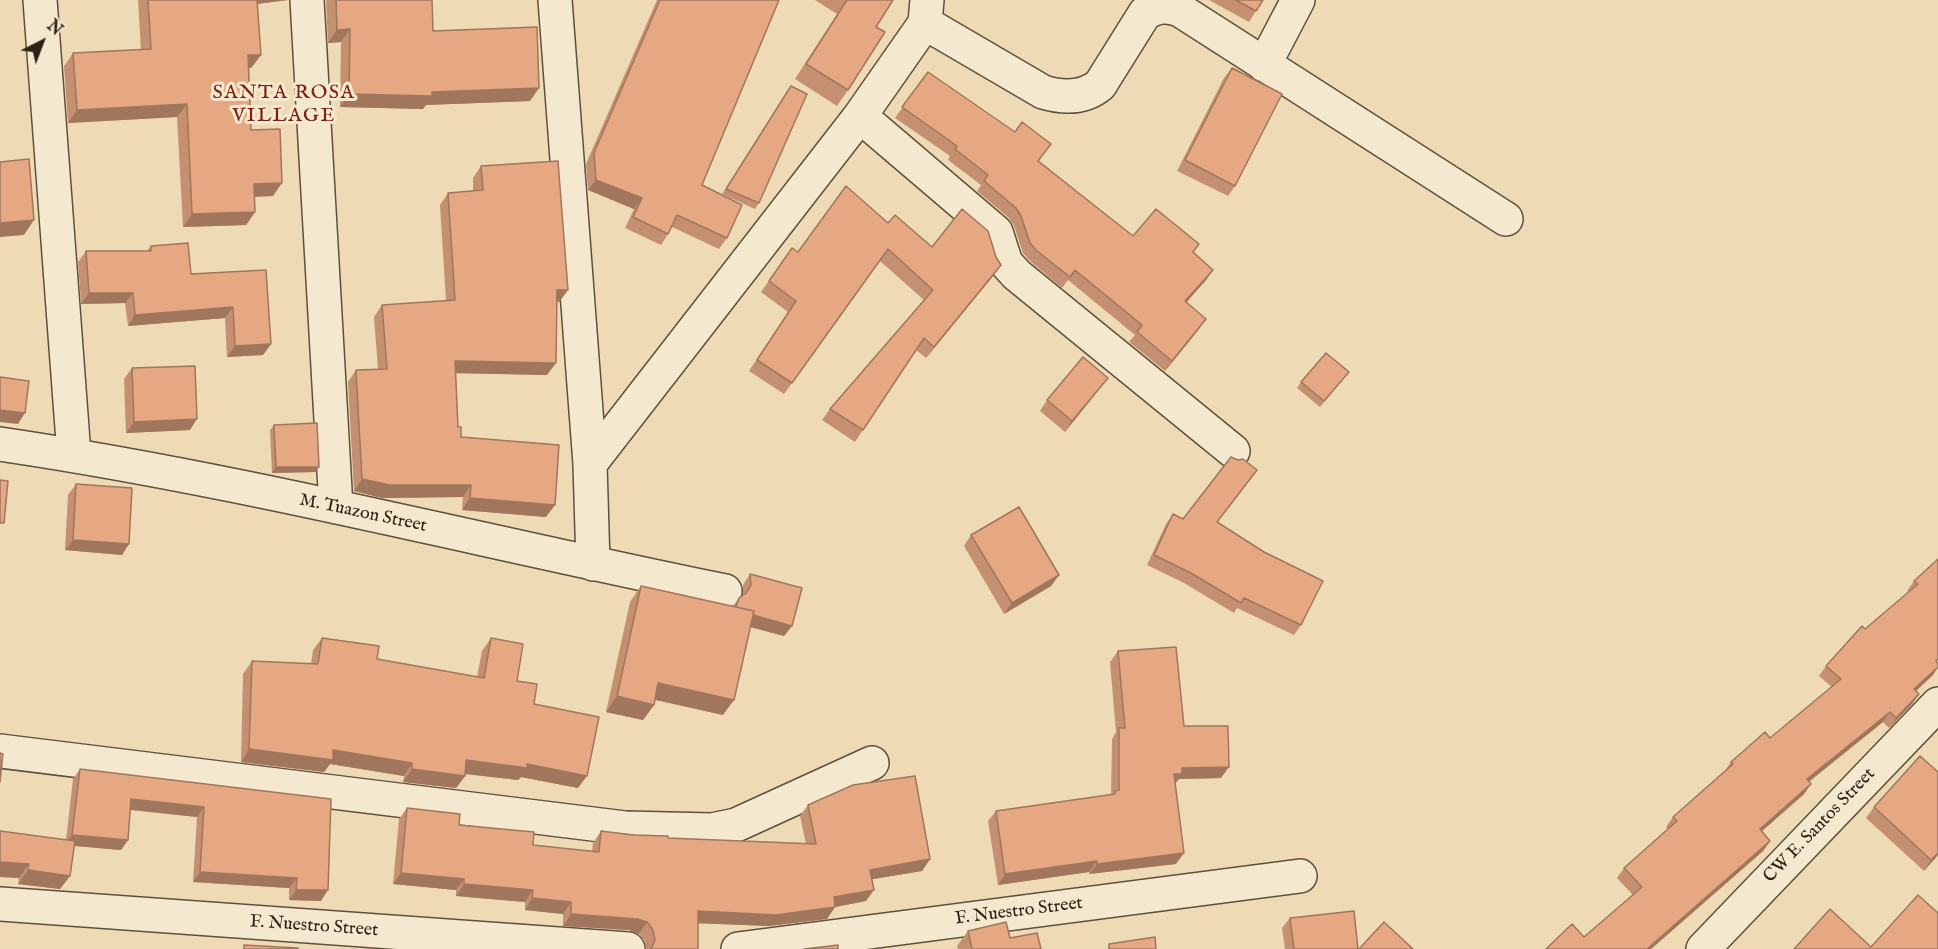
<!DOCTYPE html>
<html>
<head>
<meta charset="utf-8">
<style>
	body { margin:0 }
	#map { position:relative; width:1938px; height:949px; overflow:hidden; background:#eedbb5; font-family:"IM FELL English",serif }
	canvas { display:block }
	.north { position:absolute; left:12px; top:12px; width:60px; height:60px; -webkit-text-stroke:4px #f4e8cf; paint-order:stroke; rotate:42deg; font-size:16px; font-weight:700; line-height:24px; text-align:center; color:#2e2217 }
	.north::after { content:''; display:block; margin:auto; width:21px; height:27px; background:#2e2217; clip-path:polygon(50% 0,100% 100%,50% 72%,0 100%) }
</style>
</head>
<body>
<div id="map">
<canvas width="1938" height="949"></canvas>
<div class="north">N</div>
</div>
<script>
const g = document.querySelector('canvas').getContext('2d');
g.lineJoin = 'round';
function stroke(path, color, width, dash) { g.strokeStyle = color; g.lineWidth = width; g.lineCap = dash ? 'butt' : 'round'; g.setLineDash(dash || []); g.stroke(path); }
function paint(path, color) { g.fillStyle = color; g.fill(path, 'evenodd'); }
function write(font, color, halo, rows, align = 'center') {
  g.font = font + ' "IM FELL English",serif'; g.lineWidth = 6; g.setLineDash([]); g.textBaseline = 'middle'; g.strokeStyle = halo; g.fillStyle = color; for (const [text, x, y, turn = 0] of rows) {
    g.save(); g.translate(x, y); g.rotate((+turn || 0) * Math.PI / 180); g.textAlign = isNaN(turn) ? turn : align; if (halo) g.strokeText(text, 0, 0); g.fillText(text, 0, 0); g.restore();
  }
}
const minor = new Path2D(`
	M40,0L74,455
	M307,0L336,507
	M555,0L590,464L593,564
	M925,23L1043,92C1063,98 1083,99 1100,85L1145,13C1158,6 1166,5 1180,10L1506,219
	M1264,65L1298,0
	M860,116L996,232L1006,263L1017,275L1233,451
	M0,444C244,480 483,542 725,591
	M590,464L860,116L925,23L927,0
	M0,751L625,828L712,830L736,825L872,763
	M0,904L628,949
	M738,949L1300,876
	M1703,949L1938,704`);
stroke(minor, '#5e503e', 36);
stroke(minor, '#f4e8cf', 33);
paint(new Path2D(`
	M138,0H288L257,4L261,55L251,68H249L251,130L273,196L254,197L255,212L246,225L183,227L177,117L68,123L64,66L73,53L141,50Z
	M326,0H432L433,31L530,101L426,105L423,109L340,107L341,42L328,43Z
	M657,0H779L702,185L727,238L719,249L672,227L668,234L661,245L625,228L634,209L588,190L586,164Z
	M815,0H893L876,27L848,90L837,106L795,79L837,14Z
	M1209,0H1263L1249,22Z
	M1232,68L1235,186L1228,196L1177,171L1224,78Z
	M928,72L1133,236L1193,253L1213,270L1206,280L1186,302L1199,329L1165,371L1129,342L1135,335L1068,280L1062,288L1030,261L1023,253L1014,226L1009,218L977,191L981,185L948,160L950,156L895,118Z
	M787,92L759,203L755,209L722,194Z
	M481,166L568,290L559,302H557L547,375L456,373L458,427L461,437L546,517L462,510L463,497L382,498L354,491L348,382L356,370L378,369L374,317L382,305L446,301L440,205L448,193L473,191V178Z
	M888,223L932,247L993,276L926,358L916,350L855,442L822,420L830,409L924,300L880,261L784,394L749,371L788,312L761,292L792,248L798,252Z
	M151,246L191,274L266,270L271,344L263,355L227,357L225,318L128,326L125,303L81,304L78,262L86,251H147Z
	M132,368L190,430L126,433L124,379Z
	M1349,372L1320,407L1297,388L1301,382Z
	M1100,388L1065,432L1040,411L1047,400Z
	M274,425L319,467L315,472L272,473L270,430Z
	M1257,470L1217,522L1301,625L1294,635L1237,608L1234,613L1184,583L1147,565L1166,524L1173,514L1183,519Z
	M76,484L122,555L65,550L68,495Z
	M971,535L1059,575L1051,586L1004,614L964,546Z
	M1938,559L1937,663L1933,675L1916,691L1919,694L1912,704L1889,728L1883,722L1809,781L1811,784L1804,794L1762,831L1770,841L1763,851L1651,949H1546L1584,937L1633,895L1617,878L1624,868L1668,829L1666,827L1673,817L1724,772L1731,762L1770,738L1832,687L1819,676L1826,666L1865,629L1909,592L1907,591L1914,581Z
	M750,574L792,626L784,636L750,627L723,715L655,700L654,705L643,720L606,712L630,602L641,586L733,606L739,598L743,595V585Z
	M322,638L377,659L477,677L482,651L491,638L517,681L534,704L578,788L521,777L518,780L465,774V776L456,788L403,782L404,776L330,764L324,772L241,762L243,674L252,661L311,664L313,650Z
	M1118,651L1184,726L1221,778L1179,779L1175,784L1176,864L1089,874V872L998,885L988,821L996,811L1111,795L1112,739L1116,732L1110,662Z
	M80,769L331,799L321,901L289,900V888L193,882L197,817L130,810L128,840L121,850L74,846L70,876L60,889L18,884L19,878L0,877V831L66,840L73,779Z
	M808,805L930,859L922,871L872,879L866,901L835,907L827,919L769,926L698,923V949H646L645,941L639,934L629,930L563,926V914L525,910V902L456,896V890L393,884L399,819L407,808L459,825L533,845L592,852L593,843L601,831L668,838L806,844L800,816Z
	M1874,807L1938,855L1924,871L1866,818Z
	M1290,918L1358,949H1285L1282,928Z
	M968,931L1010,938L1041,949H958L957,946Z`), '#c59071');
paint(new Path2D(`
	M251,0H288L248,5Z
	M350,29L341,42L328,43L337,30Z
	M248,55H261L251,68H239Z
	M539,88L530,101L426,105L423,109L340,107L349,94Z
	M187,104L177,117L68,123L77,110Z
	M596,180L642,198L634,209L588,190Z
	M282,183L273,196L245,197L254,184Z
	M255,212L246,225L183,227L192,214Z
	M34,220L24,235L0,237V223Z
	M1001,265L993,276L926,358L934,347Z
	M1213,270L1206,280L1178,312L1185,301Z
	M557,290H568L559,302L548,303Z
	M89,293H133L125,303L81,304Z
	M233,307L225,318L128,326L135,315Z
	M1206,319L1199,329L1165,371L1172,361Z
	M271,344L263,355L227,357L235,346Z
	M455,361L556,363L547,375L447,373Z
	M1108,378L1100,388L1065,432L1072,421Z
	M0,410L25,413L18,424L0,422Z
	M197,419L190,430L126,433L134,422Z
	M276,467H319L315,472L272,473Z
	M362,479L471,485L463,497L382,498L354,491Z
	M470,498L555,505L546,517L462,510Z
	M73,540L129,544L122,555L65,550Z
	M1059,575L1051,586L1004,614L1012,603Z
	M735,610L792,626L784,636L728,621Z
	M1938,667L1933,675L1907,699L1914,689Z
	M658,683L734,700L723,715L648,698Z
	M1919,694L1912,704L1889,728L1896,718Z
	M617,696L654,705L643,720L606,712Z
	M1890,712L1883,722L1800,789L1807,779Z
	M249,749L333,750L412,763L404,776L330,764L324,772L241,762Z
	M466,760L527,764L587,776L578,788L521,777L518,780L458,773Z
	M1229,767L1221,778L1179,779L1174,785V774L1182,768Z
	M412,769L465,776L456,788L403,782Z
	M1811,784L1804,794L1753,839L1760,829Z
	M131,799L204,807L197,817L124,809Z
	M72,835L128,840L121,850L65,845Z
	M1770,841L1763,851L1651,949H1647Z
	M1184,853L1176,864L1089,874L1097,864Z
	M1938,853V855L1924,871L1931,860Z
	M930,859L922,871L862,881L870,870Z
	M1097,861L1089,872L998,885L1005,874Z
	M0,862L29,864L19,878L0,877Z
	M28,870L70,876L60,889L18,884Z
	M200,872L297,878L289,888L193,882Z
	M401,873L464,879L456,890L393,884Z
	M464,884L533,890L525,902L456,896Z
	M296,890H328L321,901L289,900Z
	M874,890L866,901L835,907L827,919L769,926L690,923L698,911L834,897Z
	M532,898L571,902L563,914L525,910Z
	M571,914L637,919L647,922L639,934L629,930L563,926Z`), '#a0765c');
const building = new Path2D(`
	M148,0H257L261,55H248L251,130L280,129L282,183L254,184L255,212L192,214L187,104L77,110L73,53L151,49Z
	M336,0H432L433,31L537,27L539,88L432,92V96L349,94L350,29L337,30Z
	M660,0H779L702,185L742,205L727,238L677,215L668,234L633,217L642,198L596,180L594,153Z
	M847,0H893L876,27L885,32L848,90L806,64Z
	M1236,0H1263L1256,11Z
	M1232,68L1282,94L1235,186L1185,160Z
	M928,72L1015,132L1022,122L1051,144L1038,161L1133,236L1156,209L1199,244L1193,252L1213,270L1185,301L1206,319L1172,361L1137,332L1142,325L1075,270L1070,277L1037,251L1030,243L1021,216L1016,208L984,181L988,175L955,149L957,146L902,107Z
	M791,86L807,94L759,203L726,189Z
	M29,159L34,220L0,223V162Z
	M558,161L568,290H557L556,363L455,361L458,427H461V437L559,445L555,505L470,498L471,485H390L362,479L356,370L387,369L382,305L455,300L448,193L483,190L481,166Z
	M846,186L888,223L895,215L932,247L962,209L988,231L996,257L1001,265L934,347L924,338L863,430L830,409L933,290L888,249L792,383L757,360L796,301L769,281L792,248L798,252Z
	M188,243L191,274L266,270L271,344L235,346L233,307L135,315L133,293H89L86,251H151V246Z
	M1326,353L1349,372L1324,401L1301,382Z
	M1083,357L1108,378L1072,421L1047,400Z
	M195,366L197,419L134,422L132,368Z
	M0,377L29,381L25,413L0,410Z
	M317,423L319,467H276L274,425Z
	M1231,457L1238,460L1243,459L1257,470L1217,522L1264,552L1323,581L1301,625L1244,598L1241,603L1191,573L1154,555L1173,514L1183,519Z
	M0,480L8,481L4,523H0Z
	M76,484L132,488L129,544L73,540Z
	M1019,507L1059,575L1012,603L971,535Z
	M1938,559V659L1936,661L1938,664V667L1914,689L1919,694L1896,718L1890,712L1807,779L1811,784L1760,829L1770,841L1647,949H1546L1572,924L1584,937L1642,887L1624,868L1677,821L1673,817L1733,764L1731,762L1765,732L1770,738L1841,679L1826,666L1862,626L1865,629L1918,584L1914,581Z
	M750,574L802,588L792,626L753,615L754,611L736,607L739,598L746,593L751,585Z
	M641,586L754,611L734,700L658,683L654,705L617,696Z
	M322,638L379,646L377,659L484,678L491,638L523,644L517,681L537,684L534,704L599,717L587,776L527,764V768L466,760L465,776L412,769V763L333,750V760L249,749L252,661L318,664Z
	M1176,647L1184,726H1228L1229,767L1182,768V774H1174L1184,853L1097,864V861L1005,874L996,811L1115,794V791L1119,790V728H1125L1118,651Z
	M0,753L3,754L0,782Z
	M1920,756L1938,772V853L1931,860L1874,807Z
	M80,769L331,799L328,890H296L297,878L200,872L204,807L131,799L128,840L72,835Z
	M915,776L930,859L870,870L874,890L834,897L835,907L776,915L698,911V949H651L655,940L653,930L647,922L637,919L571,914V902L532,898L533,890L464,884V879L401,873L407,808L460,814L459,825L534,832L533,845L599,852L601,831L633,835L668,836V838L816,844L808,805L853,785Z
	M0,831L75,841L70,876L28,870L29,864L0,862Z
	M1918,895L1938,913V949H1794L1830,909L1871,947Z
	M1354,911L1358,949H1294L1290,918Z
	M1006,922L1010,938L1037,933L1041,949H972L968,931Z
	M1384,922L1413,949H1359Z
	M1155,937L1156,949H1109V944Z
	M244,945L298,948V949H244Z
	M838,945V949H804Z`);
paint(building, '#e5a883');
stroke(building, '#a0765c', 1.5);
write('18px', '#2e2217', '#f4e8cf', [
	["M. Tuazon Street",363,514,12],
	["CW E. Santos Street",1820,826,-46],
	["F. Nuestro Street",1019,912,-7],
	["F. Nuestro Street",314,927,4]
]);
g.letterSpacing = '1.5px';
write('20px', '#7a1f14', '#f4e8cf', [
	["SANTA ROSA",284,94],
	["VILLAGE",284,117]
]);
g.letterSpacing = '0px';
</script>
</body>
</html>
